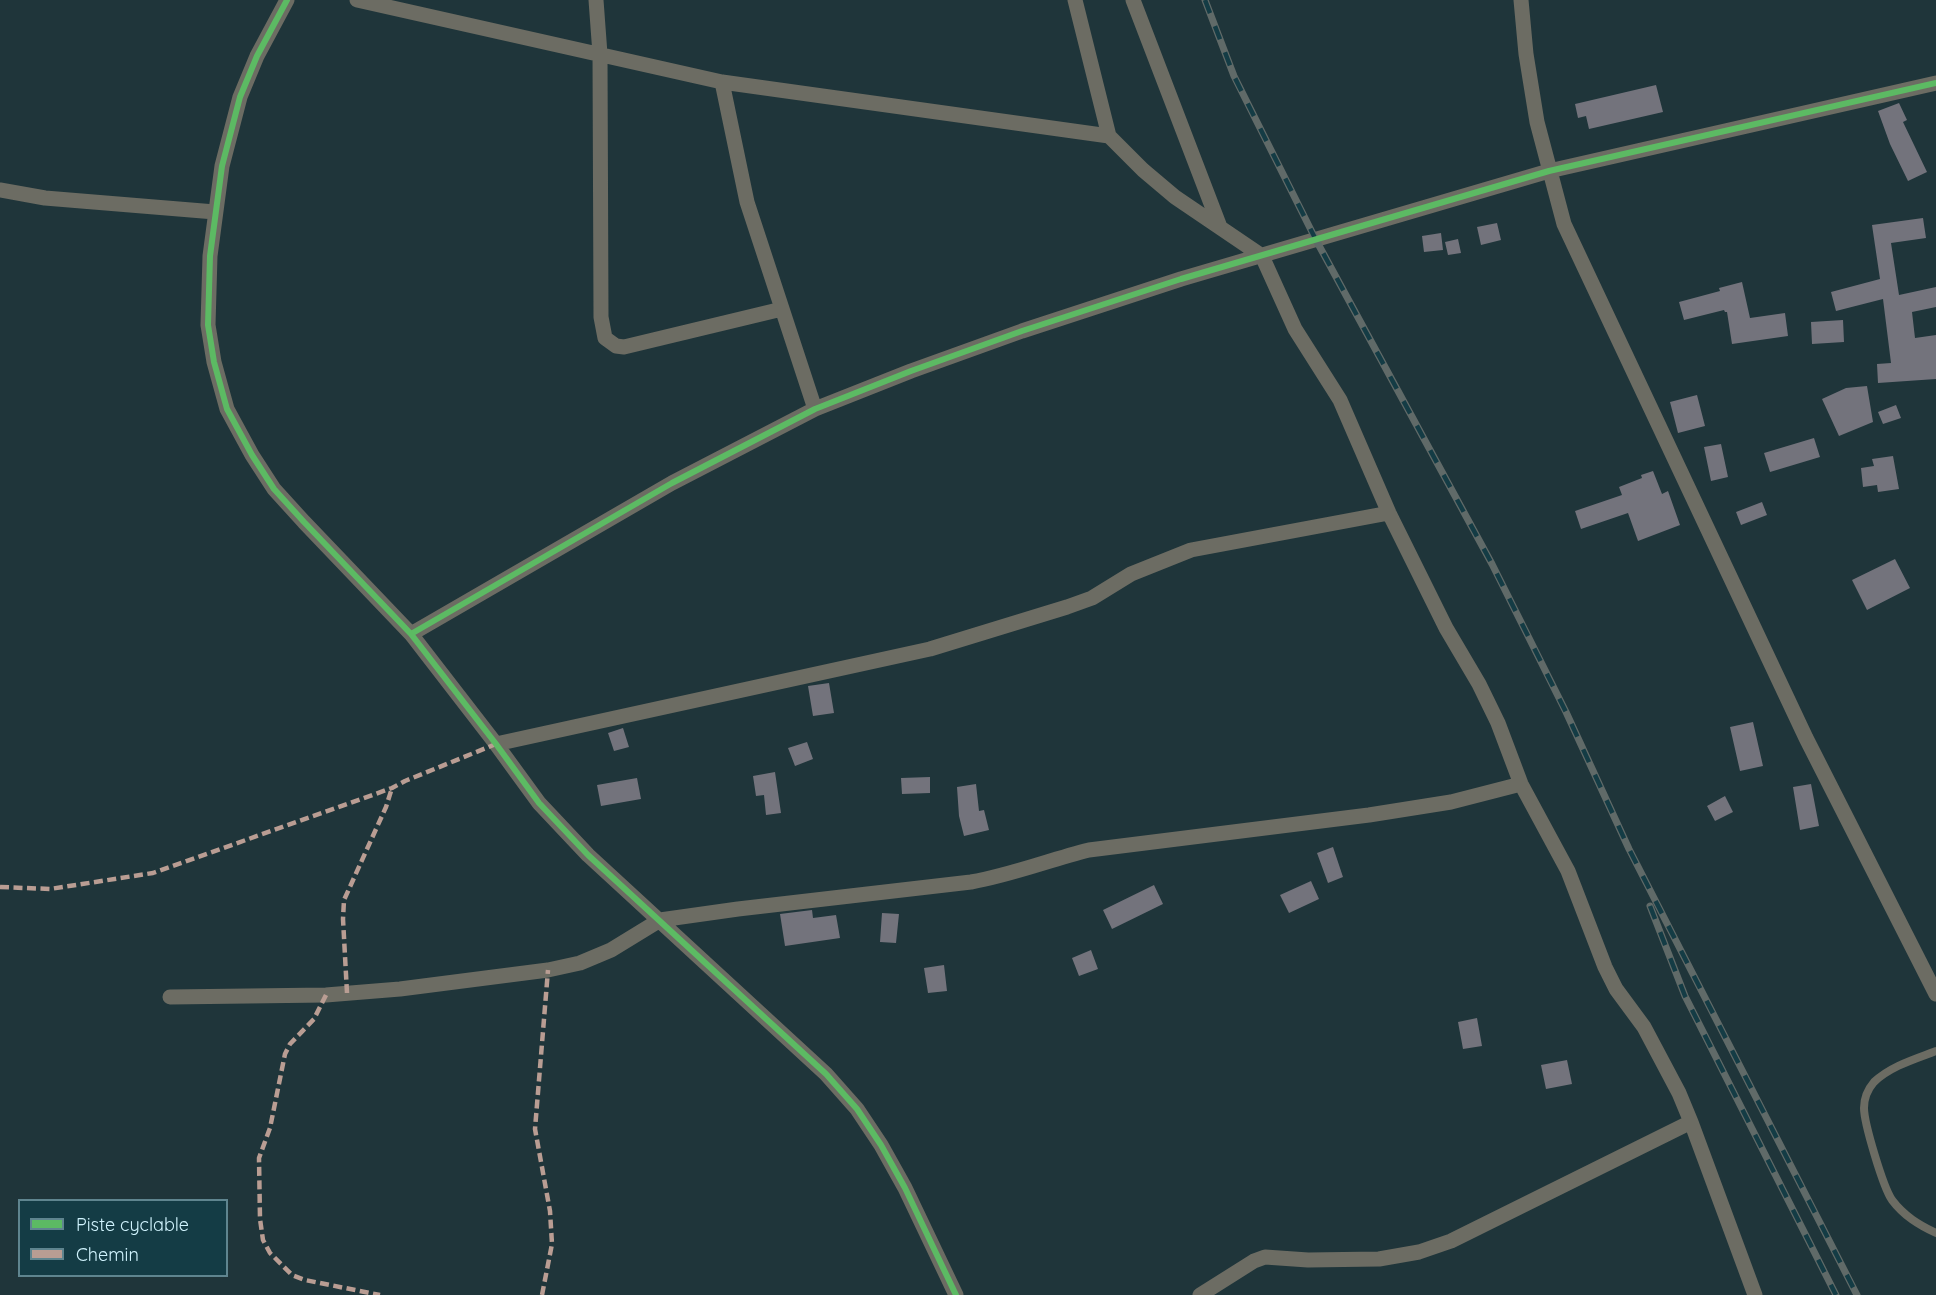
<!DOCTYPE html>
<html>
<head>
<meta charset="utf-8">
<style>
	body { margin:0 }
	#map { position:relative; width:1936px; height:1295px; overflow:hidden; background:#1f353a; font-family:Quicksand,sans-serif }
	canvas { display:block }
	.legend { position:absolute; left:18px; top:1199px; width:210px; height:78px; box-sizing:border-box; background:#143c45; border:2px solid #5f858f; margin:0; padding:8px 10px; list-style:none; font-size:18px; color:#d0f3fd }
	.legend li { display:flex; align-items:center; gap:12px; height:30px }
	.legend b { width:30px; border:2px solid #5f858f }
</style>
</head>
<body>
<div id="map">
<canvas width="1936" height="1295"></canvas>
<ul class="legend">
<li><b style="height:8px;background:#5cba63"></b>Piste cyclable</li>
<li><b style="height:8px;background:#b99d93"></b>Chemin</li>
</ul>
</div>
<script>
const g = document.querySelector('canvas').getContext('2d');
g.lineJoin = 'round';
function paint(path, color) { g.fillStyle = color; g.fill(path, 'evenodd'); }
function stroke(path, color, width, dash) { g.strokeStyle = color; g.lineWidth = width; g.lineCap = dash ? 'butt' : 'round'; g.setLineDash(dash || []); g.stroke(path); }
paint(new Path2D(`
	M1656,85L1663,112L1589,129L1586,116L1578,118L1575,104Z
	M1899,103L1907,120L1903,122L1927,172L1908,181L1890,144L1878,111Z
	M1923,218L1926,238L1891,243L1899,295L1936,287V307L1912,312L1915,338L1936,335V379L1878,383L1877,364L1891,363L1883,299L1836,311L1831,292L1880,279L1872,225Z
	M1497,223L1501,240L1481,245L1477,227Z
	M1441,233L1443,250L1424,252L1422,236Z
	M1458,239L1461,253L1448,255L1445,242Z
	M1742,282L1750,318L1785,313L1788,336L1732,344L1727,312H1725L1724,310L1684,320L1679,302L1720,291L1719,288Z
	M1843,320L1844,342L1812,344L1811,322Z
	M1867,386L1873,422L1839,436L1822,399L1846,388Z
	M1697,395L1705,426L1678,433L1670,402Z
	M1896,405L1901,418L1883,424L1878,412Z
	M1814,438L1820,457L1770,472L1764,453Z
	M1721,444L1728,477L1711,481L1704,447Z
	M1893,456L1899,489L1878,492L1877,485L1863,487L1861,468L1874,466L1872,459Z
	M1653,471L1662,494L1668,491L1680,525L1638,541L1628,513L1581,529L1575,511L1622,495L1619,487L1642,478L1641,475Z
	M1762,502L1767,515L1741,525L1736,512Z
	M1895,559L1910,588L1867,610L1852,580Z
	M829,683L834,713L813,716L808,686Z
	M1753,722L1763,766L1740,771L1730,727Z
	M623,728L629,747L614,751L608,733Z
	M807,742L813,759L795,766L788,748Z
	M775,772L781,813L766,815L764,795L756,796L753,776Z
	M930,777V793L902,794L901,778Z
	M637,778L641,799L601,806L597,785Z
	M976,784L979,811L984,810L989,830L964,836L959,816L957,787Z
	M1811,784L1819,826L1800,830L1793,787Z
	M1725,796L1733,812L1715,821L1707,806Z
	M1333,847L1343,877L1328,883L1317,853Z
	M1311,881L1319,899L1289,913L1280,895Z
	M1154,885L1163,904L1112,929L1103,910Z
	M812,910L813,918L836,915L840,938L785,946L780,914Z
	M882,913L899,914L896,943L880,942Z
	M1091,950L1098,969L1079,976L1072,958Z
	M944,965L947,991L928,993L924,968Z
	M1477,1018L1482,1046L1463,1049L1458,1022Z
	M1567,1060L1572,1084L1546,1089L1541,1065Z`), '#73737c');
stroke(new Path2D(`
	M1936,1051C1915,1059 1891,1066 1874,1082C1868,1089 1864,1099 1864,1108C1864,1123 1883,1187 1892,1200C1904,1216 1919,1225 1936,1233`), '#6c6c63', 8);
stroke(new Path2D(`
	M287,0L257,56L240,97L222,166L210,256L208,325L214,362L227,409L252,455L274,489L304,522L411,634L496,744L539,803L588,855L826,1074L857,1109L881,1145L905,1188L956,1295
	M357,0L722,82L1109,136
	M596,0L600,54L601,317L605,338L616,346L624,347L782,309
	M1075,0L1109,136L1143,170L1175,197L1262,256L1295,329L1340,400L1389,513L1446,628L1479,684L1498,723L1521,784L1568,871L1605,967L1616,989L1644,1027L1679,1093L1691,1122L1755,1295
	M1133,0L1220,227
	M1521,0L1526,54L1537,122L1564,224L1806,738L1936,994
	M722,82L747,202L815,409
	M0,190L45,198L215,212
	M411,634L672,483L815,409L911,371L1022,331L1181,279L1549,171L1936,83
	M496,744L930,649L1067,607L1092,598L1131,574L1191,550L1389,513
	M170,997L326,995L400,989L548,970L580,963L611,950L660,920L738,909L971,882C1011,875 1049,860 1089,850L1369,815L1451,802L1521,784
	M1200,1295L1254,1261L1265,1257L1308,1260L1379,1259L1419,1252L1451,1241L1691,1122`), '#6c6c63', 15);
const rail = new Path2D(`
	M1205,0L1234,76L1316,240L1492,564L1566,712L1629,849L1857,1295
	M1650,906L1685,996L1836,1295`);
stroke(rail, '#606a68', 7);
stroke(rail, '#143c45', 4.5, [14]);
stroke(new Path2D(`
	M0,887L50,889L153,873L392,788L405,781L496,744
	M347,993L343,919L344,900L386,807L392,788
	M326,995L314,1019L290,1044L285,1054L270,1128L259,1158L260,1219L263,1240L270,1253L292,1275L305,1280L380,1295
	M542,1295L552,1244L550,1211L535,1129L548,970`), '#b99d93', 4.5, [9, 4.5]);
stroke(new Path2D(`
	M287,0L257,56L240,97L222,166L210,256L208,325L214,362L227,409L252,455L274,489L304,522L411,634L496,744L539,803L588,855L826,1074L857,1109L881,1145L905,1188L956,1295
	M411,634L672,483L815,409L911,371L1022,331L1181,279L1549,171L1936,83`), '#5cba63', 6);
</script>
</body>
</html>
